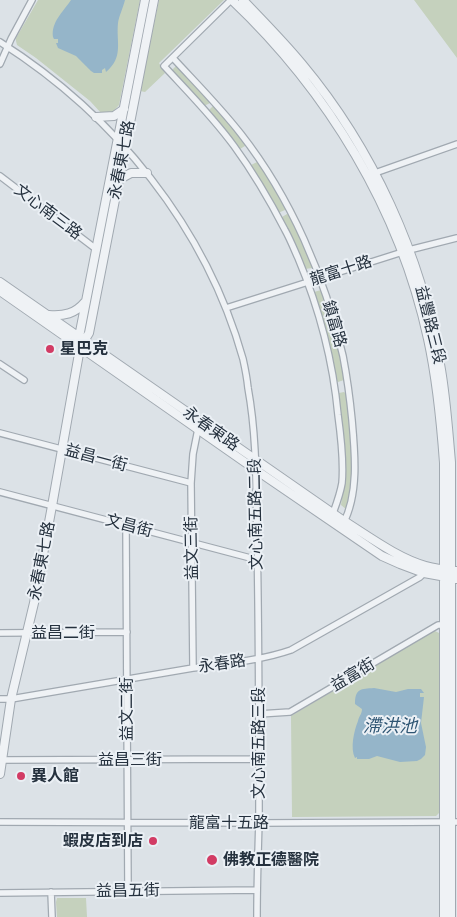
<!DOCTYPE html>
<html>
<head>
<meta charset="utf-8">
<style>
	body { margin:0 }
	canvas { display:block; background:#dce2e7 }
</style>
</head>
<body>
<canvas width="457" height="917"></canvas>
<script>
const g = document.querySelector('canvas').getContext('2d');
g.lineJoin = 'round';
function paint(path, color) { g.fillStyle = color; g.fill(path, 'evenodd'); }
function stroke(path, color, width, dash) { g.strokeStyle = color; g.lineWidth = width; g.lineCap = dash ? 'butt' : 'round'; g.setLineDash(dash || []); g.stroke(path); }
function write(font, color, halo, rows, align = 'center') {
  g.font = font + ' Cabin,"Noto Sans TC",sans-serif'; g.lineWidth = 4; g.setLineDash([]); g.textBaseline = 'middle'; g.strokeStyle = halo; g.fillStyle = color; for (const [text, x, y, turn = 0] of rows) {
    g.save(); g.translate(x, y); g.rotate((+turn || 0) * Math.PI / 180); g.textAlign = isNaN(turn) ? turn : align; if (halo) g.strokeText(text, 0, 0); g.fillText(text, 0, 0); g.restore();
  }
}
paint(new Path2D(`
	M38,0H140L119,105L112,113H101L90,101L36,58L17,45L16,41V38Z
	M159,0H224L159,63L165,73L145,92L140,91Z
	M414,0H457V58Z
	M176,66H177L211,102L210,103L204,106L172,70Z
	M213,106L216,107L245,144V146L240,149L238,148L209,110Z
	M257,162L260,165L286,208L285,210L278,213L252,169L251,165Z
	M287,214L289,215L312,265V268L305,269L282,219V217Z
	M321,290L337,342L344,380L338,382L337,381L325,327L314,293V292Z
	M344,392L346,394L351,439L352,481L351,492L347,510L341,505L343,490V439L339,393Z
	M433,631H435L439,633L440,635L439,813L436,816L292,817L291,716Z
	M57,898H86L87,917H57L56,902Z`), '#c5d1bd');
paint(new Path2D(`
	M71,0H125C123,8 119,16 118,23C116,42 124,57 106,72L105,68L102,70V73H94L91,71L76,56L58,48L56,43H58V39H54L53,37C51,22 63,12 71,0Z
	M374,688L396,692L408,689H421L424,693H420V697H424L421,723L426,747L425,755L421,759L417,761L400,762L377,756L369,759H357V757L355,758C350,748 354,731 358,721C359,716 362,714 362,709L355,704C355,688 361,689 374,688Z`), '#95b5c9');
const minor = new Path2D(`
	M231,0L164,66C188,92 213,117 234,146C253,172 270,201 285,230C290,239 294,249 298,258C319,308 333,361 338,415C341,437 344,461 342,483C340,495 336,505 332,516
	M0,42C115,115 206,227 243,359C245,368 247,378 248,388C257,437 256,488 257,538C259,632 259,726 259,820C258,852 257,885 257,917
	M173,58C196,83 220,107 241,134C291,198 325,277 343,356C347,377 350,399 352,420C355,453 359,494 343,524
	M0,64L11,39L32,0
	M375,173L457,144
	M0,176L96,249
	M226,308L409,250L457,238
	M0,364L24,380
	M0,433L191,483
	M0,492L258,560
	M126,526L128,891
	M0,633L127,632
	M193,668L191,483L193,454L198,429
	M0,699H11C72,689 132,678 193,668C226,663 259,661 291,650L420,577L424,573L425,570
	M259,714L290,712L438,625H444
	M2,760L259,759
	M0,822L259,823L457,822
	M51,892L52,917
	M0,893L257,890`);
const tertiary = new Path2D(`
	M232,0C328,91 400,209 428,339C437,380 441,421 444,463V917
	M243,0C263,21 284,42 302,64C373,149 421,255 440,364C446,396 448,429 451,462V917
	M96,117L114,116L124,109
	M118,180L131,173H147
	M0,282L344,521C368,536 399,559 426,566C436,569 447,570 457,571
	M0,291L256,470L382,556L400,564L424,573L457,579
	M49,315C64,316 75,314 85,302
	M80,342L79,337L145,0
	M0,774L11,699L34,603L52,506L80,348L89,333L154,0`);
stroke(minor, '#a1a9b1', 8);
stroke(tertiary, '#a1a9b1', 10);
stroke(minor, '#eff2f5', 5.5);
stroke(tertiary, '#eff2f5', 8);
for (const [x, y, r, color] of [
	[50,349,5,"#d23b64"],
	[21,776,5,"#d23b64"],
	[153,841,5,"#d23b64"],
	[212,860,6,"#d23b64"]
]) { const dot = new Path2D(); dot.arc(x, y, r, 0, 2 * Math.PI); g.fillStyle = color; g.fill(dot); stroke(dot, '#ebf0f5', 2); }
write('16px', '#25313e', '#ebf0f5', [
	["永春東七路",122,160,-79],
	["文心南三路",48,212,37],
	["龍富十路",341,271,-18],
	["鎮富路",334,324,74],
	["益豐路三段",430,325,76],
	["永春東路",211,429,35],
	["益昌一街",96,458,15],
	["文心南五路二段",256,514,-91],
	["文昌街",129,526,15],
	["益文三街",192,548,-91],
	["永春東七路",42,561,-79],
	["益昌二街",63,633],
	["永春路",222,664,-8],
	["益富街",353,675,-31],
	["益文二街",127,709,-90],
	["文心南五路三段",259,743,-90],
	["益昌三街",130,760],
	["龍富十五路",229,823],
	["益昌五街",128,891,-1]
]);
write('bold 16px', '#25313e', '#ebf0f5', [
	["星巴克",60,349],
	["異人館",31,776],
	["蝦皮店到店",143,841,"right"],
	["佛教正德醫院",223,860]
], 'left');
write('italic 18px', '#2e5573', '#ebf0f5', [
	["滯洪池",390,727]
]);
</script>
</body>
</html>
